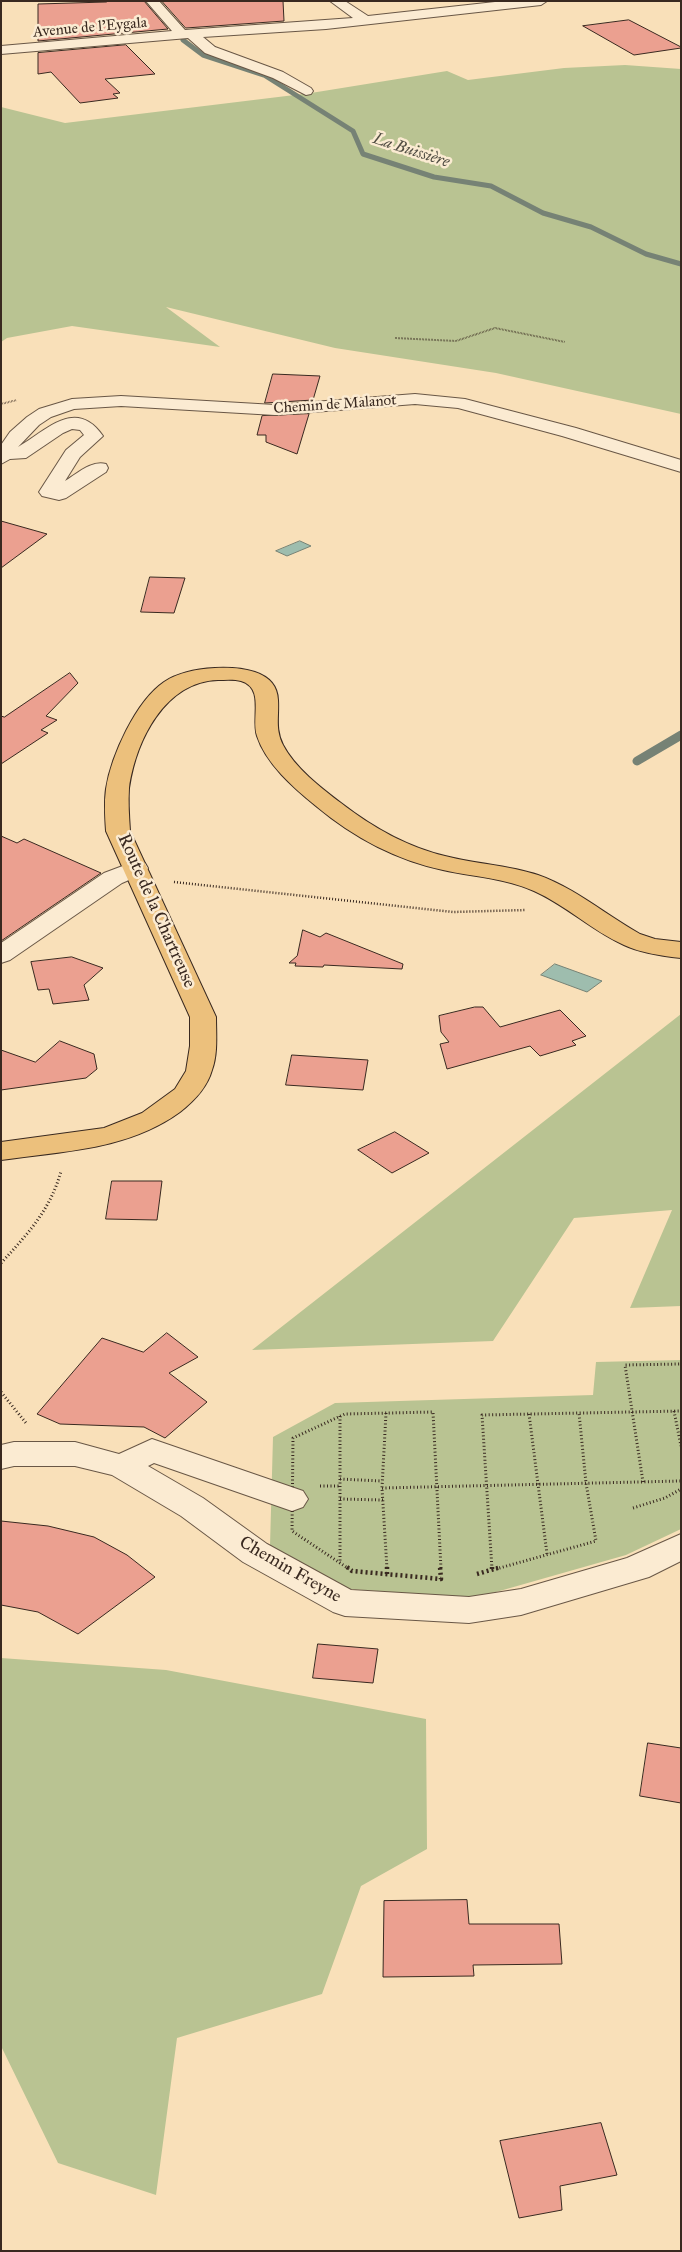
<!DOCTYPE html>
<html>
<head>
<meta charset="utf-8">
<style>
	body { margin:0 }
	#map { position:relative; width:682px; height:2252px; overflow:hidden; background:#f9e0b9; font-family:"IM FELL Great Primer",serif }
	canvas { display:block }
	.frame { position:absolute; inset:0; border:2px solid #392920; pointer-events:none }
</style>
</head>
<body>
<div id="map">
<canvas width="682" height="2252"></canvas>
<div class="frame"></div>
</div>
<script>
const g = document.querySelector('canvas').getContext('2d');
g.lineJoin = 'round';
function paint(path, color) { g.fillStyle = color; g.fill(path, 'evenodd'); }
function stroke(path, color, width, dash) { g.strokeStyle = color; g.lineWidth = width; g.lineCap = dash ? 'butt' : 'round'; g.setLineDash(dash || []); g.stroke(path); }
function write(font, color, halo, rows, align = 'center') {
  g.font = font + ' "IM FELL Great Primer",serif'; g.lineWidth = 5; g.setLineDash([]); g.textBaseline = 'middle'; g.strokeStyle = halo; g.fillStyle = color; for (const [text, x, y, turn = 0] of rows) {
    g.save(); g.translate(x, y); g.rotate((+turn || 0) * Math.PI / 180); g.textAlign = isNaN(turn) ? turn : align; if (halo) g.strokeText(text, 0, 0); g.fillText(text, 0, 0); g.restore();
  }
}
paint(new Path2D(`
	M625,65L681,69V414L496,373L335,348L166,307L220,347L72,326L7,338L1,342V107L65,123L311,93L447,71L468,80L564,68Z
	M681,1014V1306L630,1308L672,1210L574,1218L493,1341L252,1350Z
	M681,1360V1529L626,1555L475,1598L350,1589L270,1546L273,1437L335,1403L593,1395L596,1362Z
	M1,1658L166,1670L426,1719L427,1849L361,1886L322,1994L177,2038L156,2195L58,2163L1,2046Z`), '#b9c392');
const water = new Path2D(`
	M300,541L311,546L287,556L276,551Z
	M555,964L602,981L587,992L541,975Z`);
paint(water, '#9ebdae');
stroke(water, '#768275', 1);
stroke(new Path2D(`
	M183,40L203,55L264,75L353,131L363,154L434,177L491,186L543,213L591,227L646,254L681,264`), '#768275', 5);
stroke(new Path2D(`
	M637,761L681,735`), '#768275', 9);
const building = new Path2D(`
	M105,1H144L168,29L38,41V4L106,2Z
	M162,1H283L284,21L186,28Z
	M629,20L681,47V48L634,55L583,26Z
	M126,45L155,74L105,79L120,93L113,94L118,98L80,103L51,72L38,74V53Z
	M273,374L320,376L313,400L265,403Z
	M309,414L297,454L266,442V435H257L262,416Z
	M1,521L47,534L1,568Z
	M150,577L185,578L174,613L141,612Z
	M70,673L78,683L46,716L57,720L41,730L48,733L1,764V716L4,717Z
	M1,836L17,843L24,839L101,873L1,941Z
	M303,930L320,937L326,933L403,964L402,969L324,965L323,967L295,966L296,963H289L297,956Z
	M72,957L103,968L84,985L89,1000L53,1004L49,989L38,990L31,962Z
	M475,1007H483L500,1027L560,1010L586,1036L572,1041L576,1045L540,1056L530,1046L447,1069L440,1044L449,1042L441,1032L439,1016Z
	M60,1041L94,1054L97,1069L86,1078L1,1090V1050L35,1062Z
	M292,1055L368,1060L363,1090L286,1085Z
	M395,1132L429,1153L392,1173L358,1150Z
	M112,1181H162L157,1220L106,1219Z
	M167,1333L198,1357L169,1373L207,1402L165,1438L144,1427L60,1424L37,1414L102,1338L143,1352Z
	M1,1521L48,1526L94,1537L127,1555L155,1577L78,1634L38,1612L1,1605Z
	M318,1644L378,1649L373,1683L313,1678Z
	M648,1743L681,1748V1803L640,1796Z
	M467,1900L469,1924H559L562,1964L473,1965L474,1976L383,1977L384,1901Z
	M601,2123L617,2175L560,2186L562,2210L519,2218L500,2141Z`);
paint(building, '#eba090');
stroke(building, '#392920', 1);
const minor = new Path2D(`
	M146,1H159L185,30L353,18L330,1H345L368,16L504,1H547L541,5L326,29L203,37L215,47L283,72L311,88L313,91L311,94L306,95L273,78L205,53L188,38L1,54V46L172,31Z
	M415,394L465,399L576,428L681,460V472L562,436L458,408L415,404L275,415L121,406L74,409L51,417L39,425L18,447C47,430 76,397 103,436L80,457L65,481C77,474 91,460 106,464L108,468L106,472L66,498L59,500L42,496L39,492L66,450L84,435L80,430L72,429L63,433L26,458L10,459L1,464V445L10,432L27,417L39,409L72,399L121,396L275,405Z
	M136,861L145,863L148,868L145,873L122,883L10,960L1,963V943L104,873Z
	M152,1439L303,1491L308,1499L303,1507L292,1511L154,1463L148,1466L203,1498L267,1544L351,1590L469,1597L521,1589L627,1558L681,1534V1561L649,1577L521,1615L469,1623L345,1616L333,1612L243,1562L181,1516L112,1475L75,1466H14L1,1469V1445L14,1442H75L119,1454Z`);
const major = new Path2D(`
	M215,668C238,667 277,669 278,700C279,717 275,729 283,745C295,768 321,788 341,803C372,827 407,847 445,856C476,864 508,865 538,875C575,888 606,915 640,934L655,939L681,942V958C662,956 641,953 624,945C592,931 566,905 534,891C505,878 474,877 443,870C396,860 353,837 316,806C294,788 266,764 257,736C251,718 265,688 241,681C234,679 225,680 218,680C164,682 136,741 129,788C128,802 129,817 130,831L216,1017C216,1034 218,1054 212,1070C207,1088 194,1101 180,1112C128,1150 63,1151 1,1160V1142L104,1128L142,1113L175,1089L186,1071L190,1046V1017L106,831C105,817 104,803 106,789C111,756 136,701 164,682C179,672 197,669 215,668Z`);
stroke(minor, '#695746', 2);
stroke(major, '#392920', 2);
stroke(new Path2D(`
	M395,338L456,341L495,328L565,342
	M1,404L17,400`), '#392920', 2, [0.5, 1]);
stroke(new Path2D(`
	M174,882L453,912L526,910`), '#392920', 2.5, [1, 2]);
stroke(new Path2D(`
	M1,1263C27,1235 51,1209 61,1171
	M1,1392L26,1423
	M674,1411L681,1446
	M386,1413L382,1488L387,1569
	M529,1414L547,1554
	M340,1416V1562
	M340,1479L382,1481
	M643,1482L625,1365L681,1364
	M320,1486H340
	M382,1488L681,1481
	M340,1499L383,1500
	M633,1508L665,1498L681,1489
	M349,1569L292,1531L293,1438L345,1414L433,1412L441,1569
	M492,1569L482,1415L681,1411
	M496,1569L596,1541L586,1483L579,1413`), '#392920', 3, [1, 2.5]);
stroke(new Path2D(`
	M347,1567L352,1571L441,1579L440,1567
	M387,1567V1574
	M492,1567V1570
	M477,1574L501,1567`), '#392920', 4.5, [2, 3]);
paint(minor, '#fbebd2');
paint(major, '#ecc07c');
write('15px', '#392920', '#fbebd2', [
	["Avenue de l'Eygala",90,28,-5],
	["Chemin de Malanot",335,405,-4]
]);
write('italic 16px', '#524e44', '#fbebd2', [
	["La Buissière",411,151,18]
]);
write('18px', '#392920', '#fbebd2', [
	["Route de la Chartreuse",156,911,66],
	["Chemin Freyne",290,1570,30]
]);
</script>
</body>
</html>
